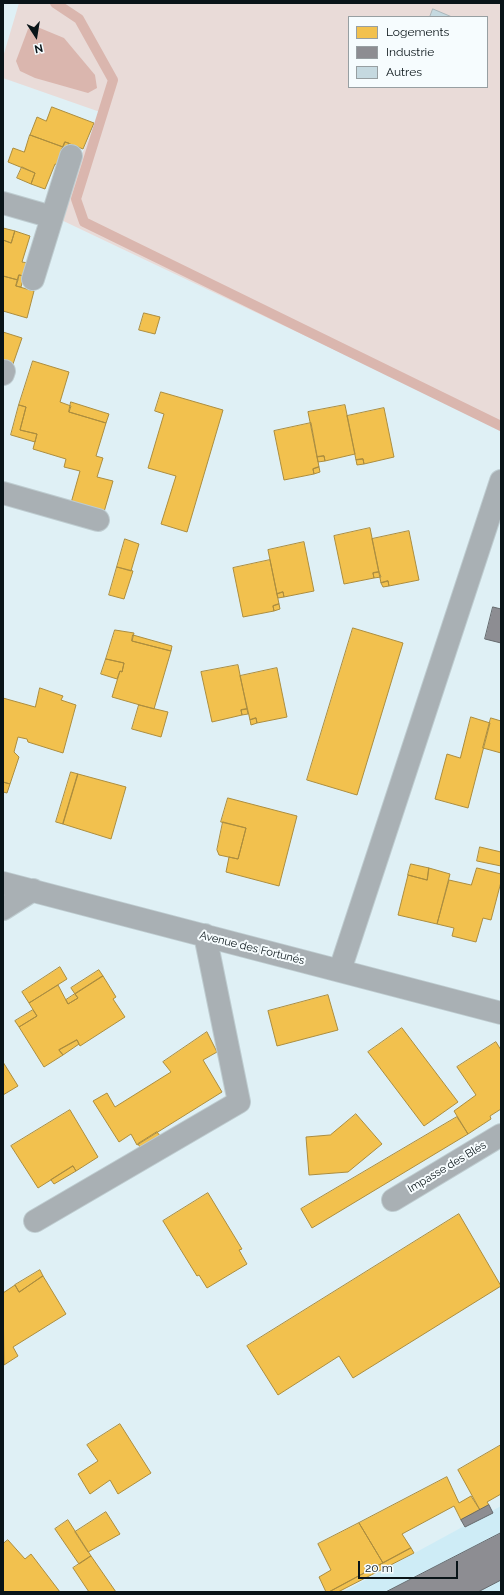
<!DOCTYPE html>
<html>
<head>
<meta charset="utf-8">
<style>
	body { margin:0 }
	#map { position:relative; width:504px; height:1595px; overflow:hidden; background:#dff0f5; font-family:Raleway,sans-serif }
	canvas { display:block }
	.frame { position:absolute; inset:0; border:4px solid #091418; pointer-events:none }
	.legend { position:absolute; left:348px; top:16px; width:140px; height:72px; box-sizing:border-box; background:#f6fcfe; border:1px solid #979fa2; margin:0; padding:5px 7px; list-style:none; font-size:12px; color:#091418 }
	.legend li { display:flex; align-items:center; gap:8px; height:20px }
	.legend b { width:20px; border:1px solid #979fa2 }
	.north { position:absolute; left:16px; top:16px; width:40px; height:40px; -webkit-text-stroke:3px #f6fcfe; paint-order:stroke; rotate:168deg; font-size:11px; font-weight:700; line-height:16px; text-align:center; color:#091418 }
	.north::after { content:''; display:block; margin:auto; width:14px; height:18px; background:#091418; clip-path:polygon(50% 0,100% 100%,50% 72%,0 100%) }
	.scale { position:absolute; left:358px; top:1561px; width:100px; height:18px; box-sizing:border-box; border:2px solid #091418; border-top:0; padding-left:5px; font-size:12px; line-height:14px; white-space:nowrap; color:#091418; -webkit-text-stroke:3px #f6fcfe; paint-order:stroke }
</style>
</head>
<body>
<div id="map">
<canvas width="504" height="1595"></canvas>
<div class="frame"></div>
<ul class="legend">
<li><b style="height:11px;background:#f2c14e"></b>Logements</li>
<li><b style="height:11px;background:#8d8d92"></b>Industrie</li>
<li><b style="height:11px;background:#c5d9e0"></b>Autres</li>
</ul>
<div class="north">N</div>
<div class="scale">20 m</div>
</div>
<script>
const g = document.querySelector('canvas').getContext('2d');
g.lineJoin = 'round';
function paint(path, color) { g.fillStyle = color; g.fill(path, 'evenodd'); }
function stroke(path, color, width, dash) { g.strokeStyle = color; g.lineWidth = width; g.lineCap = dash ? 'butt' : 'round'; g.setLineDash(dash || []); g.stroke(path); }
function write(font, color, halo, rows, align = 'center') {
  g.font = font + ' Raleway,sans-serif'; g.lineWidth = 4; g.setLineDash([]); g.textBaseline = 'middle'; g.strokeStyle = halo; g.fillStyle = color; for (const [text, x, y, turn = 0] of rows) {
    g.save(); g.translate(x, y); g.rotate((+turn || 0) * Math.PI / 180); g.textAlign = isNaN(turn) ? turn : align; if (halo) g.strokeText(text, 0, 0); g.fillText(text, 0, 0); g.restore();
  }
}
paint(new Path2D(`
	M501,1506V1592H343Z`), '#ceecf6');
paint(new Path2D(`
	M19,3H501V429L55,217L100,112L3,78V57ZM349,17H487V87H349Z`), '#e9dbd8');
paint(new Path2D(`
	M35,26L64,38L95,75L97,88L88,93L35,78L20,71L16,61L28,29Z`), '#dab6ae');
const homes = new Path2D(`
	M52,107L94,123L83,149L65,142L63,147L30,135L37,117L46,121Z
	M30,135L63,147L61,152L65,154L61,166L55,164L45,189L31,184L35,173L8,162L13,148L24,152Z
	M65,142L69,143L65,154L61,152Z
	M22,167L35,173L31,184L17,178Z
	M3,228L15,231L11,243L3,240Z
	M15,231L30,236L22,262L28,263L24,276L19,275L18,280L3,276V240L11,243Z
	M19,275L24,276L21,287L16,286Z
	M3,276L18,280L16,286L34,291L27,318L3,311Z
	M144,313L160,317L155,334L139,330Z
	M3,332L22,338L13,364L3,361Z
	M33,361L69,372L60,402L71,406L69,412L106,423L96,456L103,458L97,477L113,481L104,512L71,503L80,471L64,467L66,459L33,449L37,434L20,430L26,407L19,405Z
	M161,392L223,410L187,532L161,524L176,476L148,468L164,414L155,411Z
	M71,402L109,414L106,423L69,412Z
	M19,405L26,407L20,430L37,434L35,442L11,435Z
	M345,405L355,454L325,461L324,456L317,457L308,412Z
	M384,408L394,457L364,464L363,459L356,460L347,416Z
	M311,423L319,467L313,469L314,474L284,480L274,431Z
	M324,456L325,461L318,462L317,457Z
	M363,459L364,464L357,465L356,460Z
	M319,467L320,472L314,474L313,469Z
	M370,528L379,572L373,573L374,578L344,584L334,536Z
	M409,531L419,580L389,586L388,581L381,583L372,539Z
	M125,539L139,544L131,571L117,567Z
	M304,542L314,591L284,597L283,592L277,594L268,550Z
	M270,560L279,604L273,606L274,611L243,617L233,568Z
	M117,567L133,571L124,599L109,595Z
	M379,572L381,577L374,578L373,573Z
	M388,581L389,586L383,587L381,583Z
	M283,592L284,597L278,598L277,594Z
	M279,604L280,609L274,611L273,606Z
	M353,628L403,643L357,795L307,780Z
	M115,630L134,633L132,641L171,651L154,709L112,697L120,671L122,672L124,663L106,659Z
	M133,635L172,646L171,651L132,641Z
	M106,659L124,663L122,672L120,671L117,679L101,674Z
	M238,665L247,709L241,710L242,715L212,722L201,672Z
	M277,668L287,717L257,723L256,718L250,720L240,676Z
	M40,688L63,696L61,700L76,705L63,753L28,742L27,739L18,737L14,752L19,757L10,784L3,782V698L35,707Z
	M139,705L168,712L161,737L132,729Z
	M247,709L248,714L242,715L241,710Z
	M471,717L490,723L468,808L435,799L447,754L460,758Z
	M256,718L257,723L251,725L250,720Z
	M491,718L501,721V753L483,748Z
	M71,772L78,774L63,824L56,822Z
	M78,774L126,787L111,839L63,824Z
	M3,782L10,784L7,793L3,792Z
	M228,798L297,816L279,886L226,872L229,857L238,859L246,828L221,822Z
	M223,822L246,828L238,859L219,855L217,850Z
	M480,847L501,852V866L477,861Z
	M411,864L429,868L427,880L408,875Z
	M429,868L450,874L437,924L398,915L408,875L427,880Z
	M477,868L501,874V882L491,920L483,918L476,942L452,936L454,928L437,924L449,880L471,885Z
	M60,967L67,979L29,1003L22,992Z
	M99,970L103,976L75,994L71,988Z
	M103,976L116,997L113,999L125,1017L80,1046L77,1040L59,1050L63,1055L44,1067L19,1027L37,1016L29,1003L58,985L68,1004L78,998L75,994Z
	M75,994L78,998L68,1004L66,1000Z
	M328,995L338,1030L277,1046L268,1011Z
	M33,1010L37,1016L19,1027L15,1021Z
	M402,1028L458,1102L424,1126L368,1052Z
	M207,1032L217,1052L203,1060L222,1092L137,1145L131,1134L119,1142L93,1101L107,1093L115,1107L171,1072L163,1062Z
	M77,1040L79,1044L63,1055L59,1050Z
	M496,1042L501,1050V1109L490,1116L491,1119L468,1134L454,1111L476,1095L457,1067Z
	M3,1062L18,1086L3,1095Z
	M70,1110L98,1157L76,1171L73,1166L38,1188L11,1146Z
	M356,1114L382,1144L348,1172L309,1175L306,1137L330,1135Z
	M457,1117L468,1134L312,1228L301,1209Z
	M157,1132L161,1137L141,1149L138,1144Z
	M73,1166L76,1171L54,1184L51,1180Z
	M208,1193L242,1249L239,1250L247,1264L207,1288L199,1275L197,1276L163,1221Z
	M459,1214L501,1286L353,1378L339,1356L278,1395L247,1346Z
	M40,1270L43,1276L19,1292L15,1285Z
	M43,1276L66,1314L13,1347L18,1356L4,1365L3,1293L15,1285L19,1292Z
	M120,1424L151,1473L118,1494L110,1480L90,1494L78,1474L98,1461L87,1445Z
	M501,1445V1494L487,1502L489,1505L480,1510L458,1470Z
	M447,1477L459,1503L471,1496L480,1510L461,1520L454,1506L402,1534L411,1548L383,1563L359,1523Z
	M106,1512L120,1534L88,1552L75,1532Z
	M68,1520L91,1556L79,1564L55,1529Z
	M359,1523L383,1563L329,1592H326L319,1577L331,1570L318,1544Z
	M8,1540L25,1559L31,1554L60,1592H3V1544Z
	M411,1548L414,1553L338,1592H329Z
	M91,1556L116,1592H89L73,1568Z`);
paint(homes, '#f2c14e');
stroke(homes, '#ac8d3e', 1);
const industry = new Path2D(`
	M493,607L501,609V643L485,639Z
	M489,1505L493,1513L465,1527L461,1520Z
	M501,1533V1580L478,1592H386Z`);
paint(industry, '#8d8d92');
stroke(industry, '#65696d', 1);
stroke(new Path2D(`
	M55,3L79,19L113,80L76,199L84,222L501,426`), '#dab6ae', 10);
const building = new Path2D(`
	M433,9L452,17H430Z`);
paint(building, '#c5d9e0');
stroke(building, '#abb8bc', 1);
const street = new Path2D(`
	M3,203L52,217
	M33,279L71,156
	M3,374L4,371
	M3,493L98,520
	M3,883L501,1013
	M3,909L33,890
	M340,970L501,481
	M393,1200L501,1135
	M35,1221L239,1102L205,935`);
stroke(street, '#beccd0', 24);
stroke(street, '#a9b0b4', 22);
write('11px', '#091418', '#f6fcfe', [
	["Avenue des Fortunés",252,948,14],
	["Impasse des Blés",447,1167,-31]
]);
</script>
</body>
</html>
